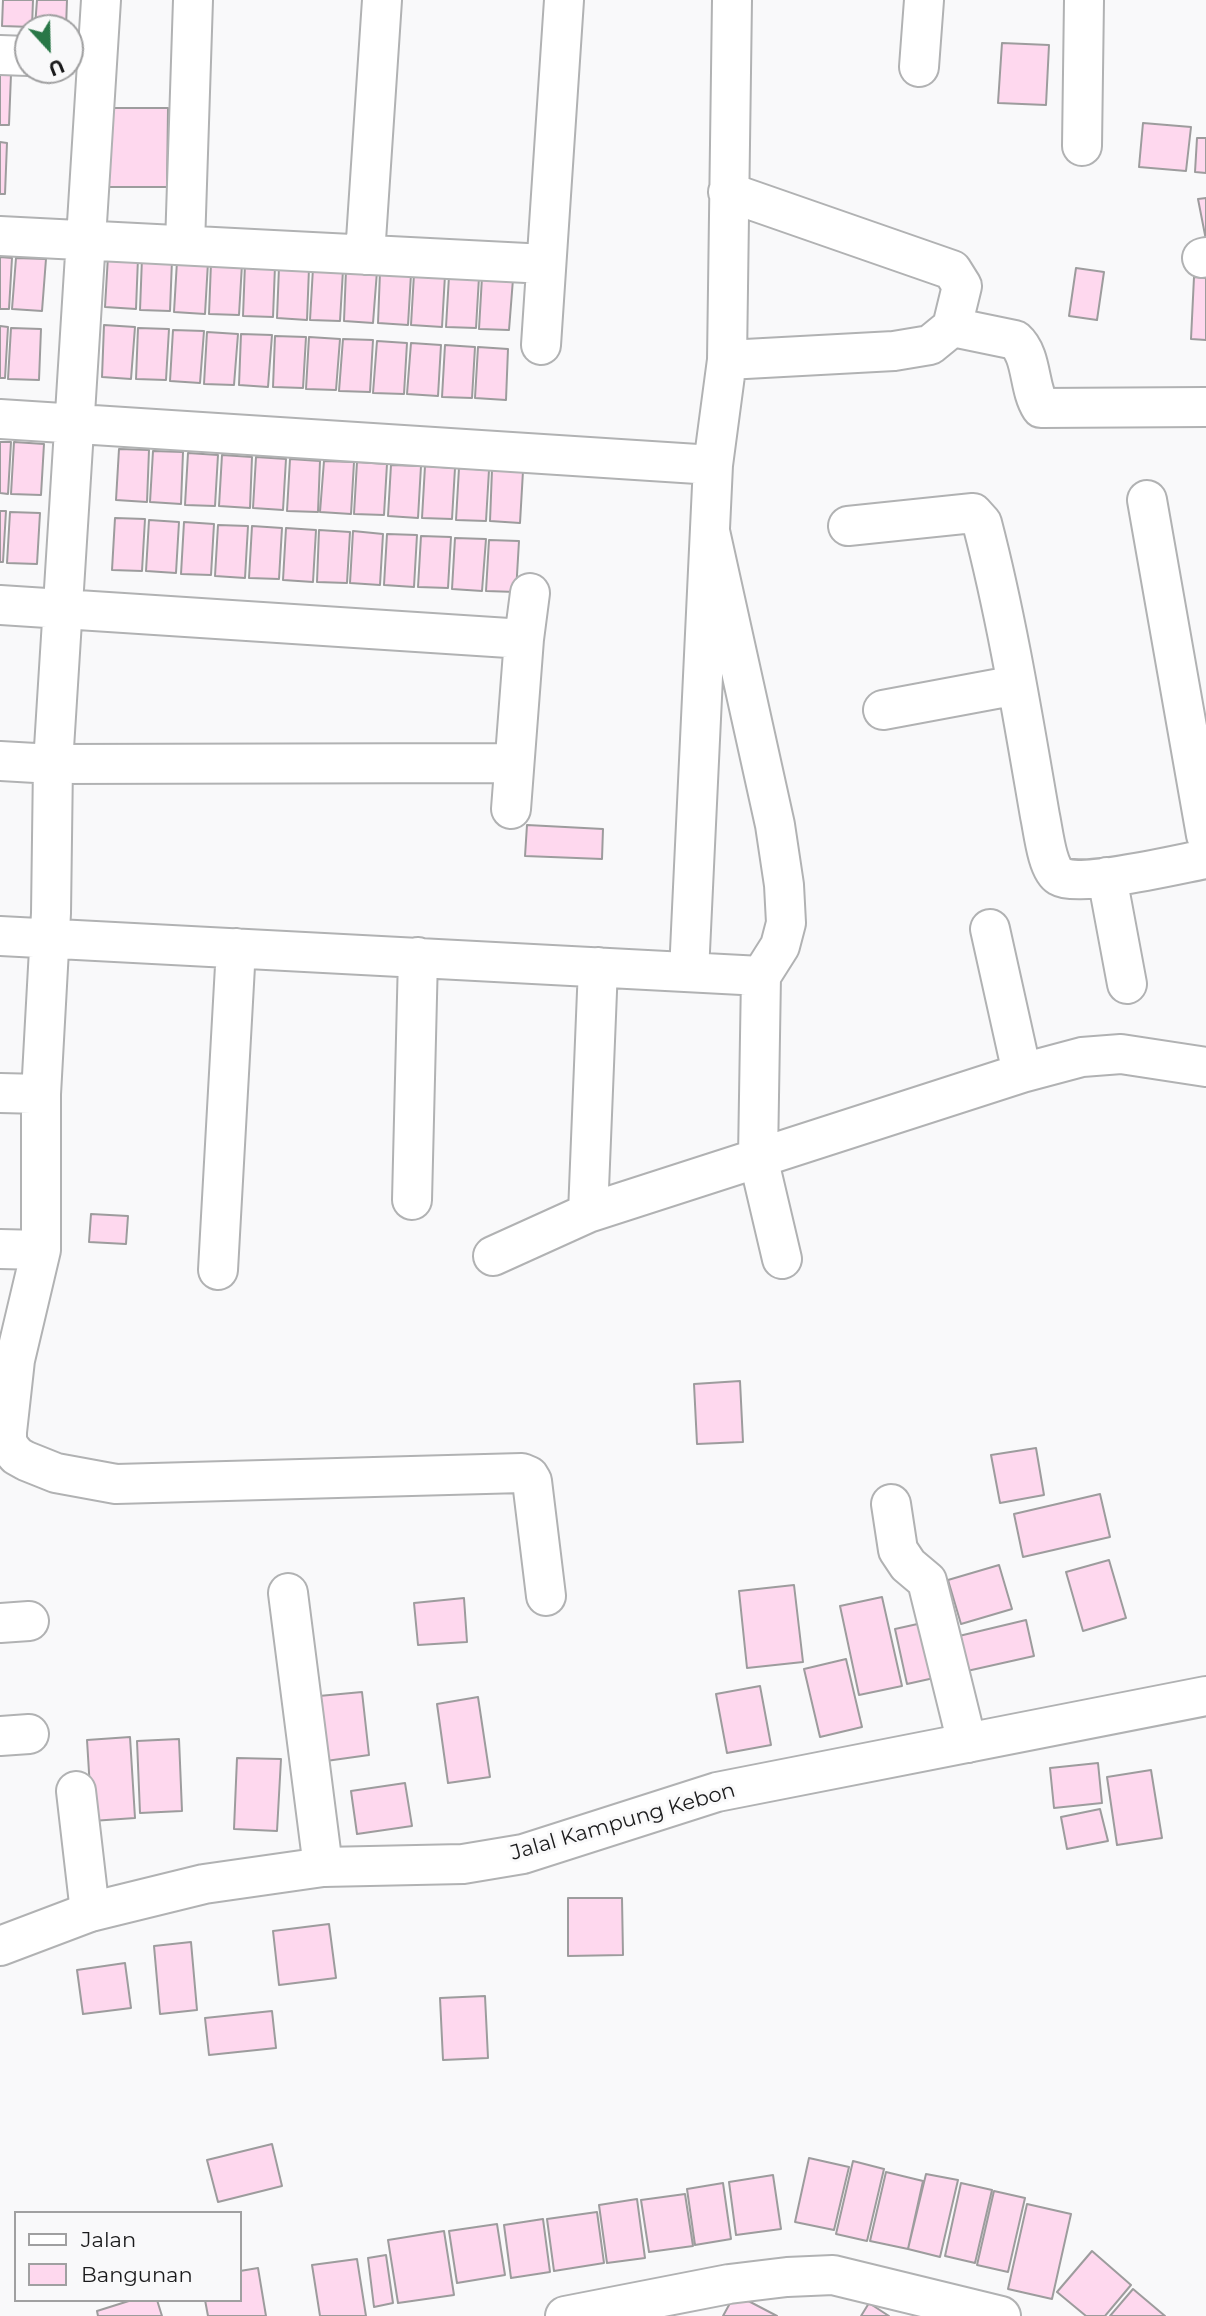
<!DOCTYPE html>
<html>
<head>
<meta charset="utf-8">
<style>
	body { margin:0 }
	#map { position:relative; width:1206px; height:2316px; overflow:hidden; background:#f9f9fa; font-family:Montserrat,sans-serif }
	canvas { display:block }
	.legend { position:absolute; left:14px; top:2211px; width:228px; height:91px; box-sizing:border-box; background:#f9f9fa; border:2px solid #a0a0a1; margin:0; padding:9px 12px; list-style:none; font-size:21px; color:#1b1b1c }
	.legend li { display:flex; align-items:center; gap:14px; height:35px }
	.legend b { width:35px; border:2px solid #a0a0a1 }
	.north { position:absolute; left:14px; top:14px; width:70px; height:70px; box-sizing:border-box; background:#f9f9fa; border:2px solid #a0a0a1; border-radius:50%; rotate:158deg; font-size:19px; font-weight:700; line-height:28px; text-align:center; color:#1b1b1c }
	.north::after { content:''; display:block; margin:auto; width:24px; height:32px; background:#297747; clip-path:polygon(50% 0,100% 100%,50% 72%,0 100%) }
</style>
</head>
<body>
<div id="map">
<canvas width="1206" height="2316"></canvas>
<ul class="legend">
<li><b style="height:9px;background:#fff"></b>Jalan</li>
<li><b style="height:19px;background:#fed8ee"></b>Bangunan</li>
</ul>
<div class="north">U</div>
</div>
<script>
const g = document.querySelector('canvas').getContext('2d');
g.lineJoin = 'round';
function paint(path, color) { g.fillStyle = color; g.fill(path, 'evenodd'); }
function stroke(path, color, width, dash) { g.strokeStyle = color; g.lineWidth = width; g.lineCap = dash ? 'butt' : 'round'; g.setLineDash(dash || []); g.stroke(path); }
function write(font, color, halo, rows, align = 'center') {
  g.font = font + ' Montserrat,sans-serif'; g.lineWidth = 6; g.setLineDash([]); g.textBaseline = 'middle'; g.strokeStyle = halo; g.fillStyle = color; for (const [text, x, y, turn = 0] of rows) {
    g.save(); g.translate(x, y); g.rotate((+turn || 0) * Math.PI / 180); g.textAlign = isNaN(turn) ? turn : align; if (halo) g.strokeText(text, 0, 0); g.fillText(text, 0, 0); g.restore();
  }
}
const building = new Path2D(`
	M3,0H33L32,27L2,26Z
	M37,0H67L66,28L35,27Z
	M1002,43L1049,45L1046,105L998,103Z
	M0,73L11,74L9,125H0Z
	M106,108H168L167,187H105Z
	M1143,123L1191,127L1186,171L1139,167Z
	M1197,138H1206V173L1195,172Z
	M0,142L7,143L5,194H0Z
	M1206,198V240L1198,199Z
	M108,256L138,258L136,309L105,307Z
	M0,257L12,258L9,309H0Z
	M16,258L46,259L42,311L12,309Z
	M142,258L172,260L170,311L140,310Z
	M177,261L208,262L205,314L174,312Z
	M211,263L242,264L239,315L209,314Z
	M245,264L275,266L273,317L243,316Z
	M279,267L309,268L307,320L277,318Z
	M313,268L343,270L340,321L310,320Z
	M1076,268L1104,272L1097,320L1069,316Z
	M346,270L377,271L373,323L344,321Z
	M380,272L411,274L408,325L378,323Z
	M414,274L445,275L442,327L411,325Z
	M449,276L479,277L476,328L446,327Z
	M482,277L513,279L509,330L479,329Z
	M1194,277L1206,278V340L1191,339Z
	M104,325L135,327L131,379L102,377Z
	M0,326L8,327L5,378H0Z
	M11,328L41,329L39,380L8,379Z
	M138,328L169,329L166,380L136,379Z
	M173,330L204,331L200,383L170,381Z
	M207,332L238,334L234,385L204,384Z
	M241,334L272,335L268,387L239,385Z
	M275,336L306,337L303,388L273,387Z
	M309,337L340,339L336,390L306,389Z
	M343,339L373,340L370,392L339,391Z
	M377,341L407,343L404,394L373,393Z
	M411,343L441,345L438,396L407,394Z
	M445,345L475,347L472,398L442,397Z
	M478,347L508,349L506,400L475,398Z
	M0,442H11L8,494L0,493Z
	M14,442L44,444L41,495L11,494Z
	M119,449L149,450L147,502L116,500Z
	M153,451L183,452L181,504L150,502Z
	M188,453L218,455L215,506L185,505Z
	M222,455L252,457L250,508L219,506Z
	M256,457L286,459L283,510L253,508Z
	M290,459L320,461L318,512L287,511Z
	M324,461L354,462L351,514L320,512Z
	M357,462L387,464L384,515L354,514Z
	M391,465L421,466L418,518L388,516Z
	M425,466L455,468L452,519L422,518Z
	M459,468L489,470L486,521L456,520Z
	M492,470L523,471L520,523L490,521Z
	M0,511H6L3,562H0Z
	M10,512L40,513L37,564L7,563Z
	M115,518L145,519L142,571L112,570Z
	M149,520L179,522L176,573L146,571Z
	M184,522L214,524L211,575L181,574Z
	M218,525L248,526L245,578L215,576Z
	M252,526L282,528L279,579L249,578Z
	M286,528L316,530L313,582L283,580Z
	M319,530L350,532L347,583L317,582Z
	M353,531L383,534L380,585L350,583Z
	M387,534L417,535L414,587L384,585Z
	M421,536L451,537L448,588L418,587Z
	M455,538L486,539L482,591L452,589Z
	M489,540L519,541L516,592L486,591Z
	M527,825L603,829L602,859L525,856Z
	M91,1214L128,1216L126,1244L89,1242Z
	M740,1381L743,1442L697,1444L694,1384Z
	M1036,1448L1044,1495L1000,1503L991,1455Z
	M1100,1494L1110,1537L1023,1557L1014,1514Z
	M1109,1560L1126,1618L1083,1631L1066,1572Z
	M999,1565L1012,1609L961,1624L948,1580Z
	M794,1585L803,1662L747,1668L739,1591Z
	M882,1597L902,1686L859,1695L840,1606Z
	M464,1598L467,1642L418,1645L414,1603Z
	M1026,1620L1034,1656L967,1671L959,1636Z
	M931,1621L943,1676L907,1684L895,1629Z
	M846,1659L862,1727L820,1737L804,1669Z
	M760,1686L771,1745L727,1753L716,1694Z
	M362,1692L369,1755L326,1761L319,1696Z
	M478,1697L490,1777L448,1783L437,1704Z
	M130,1737L135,1818L92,1821L87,1740Z
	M179,1739L182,1811L140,1813L137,1741Z
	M237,1758L281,1759L277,1831L234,1829Z
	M1098,1763L1102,1803L1054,1808L1050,1768Z
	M1151,1770L1162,1838L1117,1845L1107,1777Z
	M405,1783L412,1826L357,1834L351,1791Z
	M1100,1809L1108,1841L1067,1849L1061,1817Z
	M568,1898H622L623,1955L568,1956Z
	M329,1924L336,1978L279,1985L273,1931Z
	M191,1942L197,2010L160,2014L154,1946Z
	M125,1963L131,2008L83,2014L77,1970Z
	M485,1996L488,2058L443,2060L440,1998Z
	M272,2011L276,2048L209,2055L205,2018Z
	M272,2144L282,2186L218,2202L207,2160Z
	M809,2158L849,2167L834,2230L795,2222Z
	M853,2161L884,2169L867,2241L836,2234Z
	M886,2172L923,2181L908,2249L870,2241Z
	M926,2174L958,2180L940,2257L908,2249Z
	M773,2175L781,2229L736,2235L729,2182Z
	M723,2183L731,2239L695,2245L687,2189Z
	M961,2183L992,2190L975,2263L945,2256Z
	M994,2191L1025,2198L1008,2272L977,2265Z
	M685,2194L693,2246L649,2252L641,2200Z
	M637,2199L645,2258L607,2263L599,2205Z
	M1027,2204L1071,2214L1052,2299L1008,2289Z
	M597,2212L604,2263L554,2271L547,2219Z
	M543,2219L550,2272L511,2278L504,2225Z
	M497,2224L505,2275L457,2283L449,2231Z
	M444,2231L454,2295L398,2303L388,2240Z
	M1092,2251L1131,2285L1105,2316H1086L1057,2292Z
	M386,2255L393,2303L374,2307L368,2258Z
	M357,2259L366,2316H320L312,2265Z
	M258,2268L266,2316H208L205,2300H240V2271Z
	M1133,2289L1165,2316H1110Z
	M735,2294L777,2316H723Z
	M132,2300H157L162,2316H98L97,2311Z
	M869,2303L889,2316H861Z`);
paint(building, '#fed8ee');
stroke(building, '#9d9c9d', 2);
const minor = new Path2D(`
	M101,0L53,764L51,913L41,1094V1250L15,1360L7,1432V1442L11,1449L17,1456L26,1461L56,1473L116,1484L522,1473L529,1476L532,1481L546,1596
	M0,55L28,56
	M919,67L924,0
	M1082,146L1084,0
	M0,236L546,264
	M185,245L193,0
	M365,255L382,0
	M1202,258L1206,257
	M952,327L1015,340C1033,356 1028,388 1041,408L1206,407
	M541,345L564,0
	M727,360L894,351L930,345L952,327L962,286L952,270L728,192
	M0,419L713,465
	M1147,500L1206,835
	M848,526L973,513L982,523C1007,619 1023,718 1040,816C1043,829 1047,869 1059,876C1079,888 1179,864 1206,859
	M0,605L524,639
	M883,710L1017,685
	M0,761L53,764L514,763
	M511,809L524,639L530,593
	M1107,877L1127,984
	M990,929L1022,1073
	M0,936L761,976L780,946L786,923L784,885L775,825L710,531
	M689,972L713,465L727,360L732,0
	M761,976L758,1157L782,1259
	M0,1093L41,1094
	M412,1200L418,957
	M588,1213L598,967
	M0,1249L41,1250
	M493,1256L588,1213L1022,1073L1082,1057L1121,1054L1206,1067
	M218,1270L236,948
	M891,1504L898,1550L908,1565L927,1581L967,1743
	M288,1593L323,1867
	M0,1623L29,1621
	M0,1736L29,1734
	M76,1791L90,1912
	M565,2316L729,2284L787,2277L833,2275L1001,2316`);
const tertiary = new Path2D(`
	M0,1946L90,1912L204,1884L323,1867L463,1864L523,1854L717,1792L1206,1696`);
stroke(minor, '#b1b2b3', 42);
stroke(tertiary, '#b1b2b3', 42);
stroke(minor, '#fff', 38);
stroke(tertiary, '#fff', 38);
write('21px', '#1b1b1c', '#f9f9fa', [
	["Jalal Kampung Kebon",623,1822,-16]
]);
</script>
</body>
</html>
